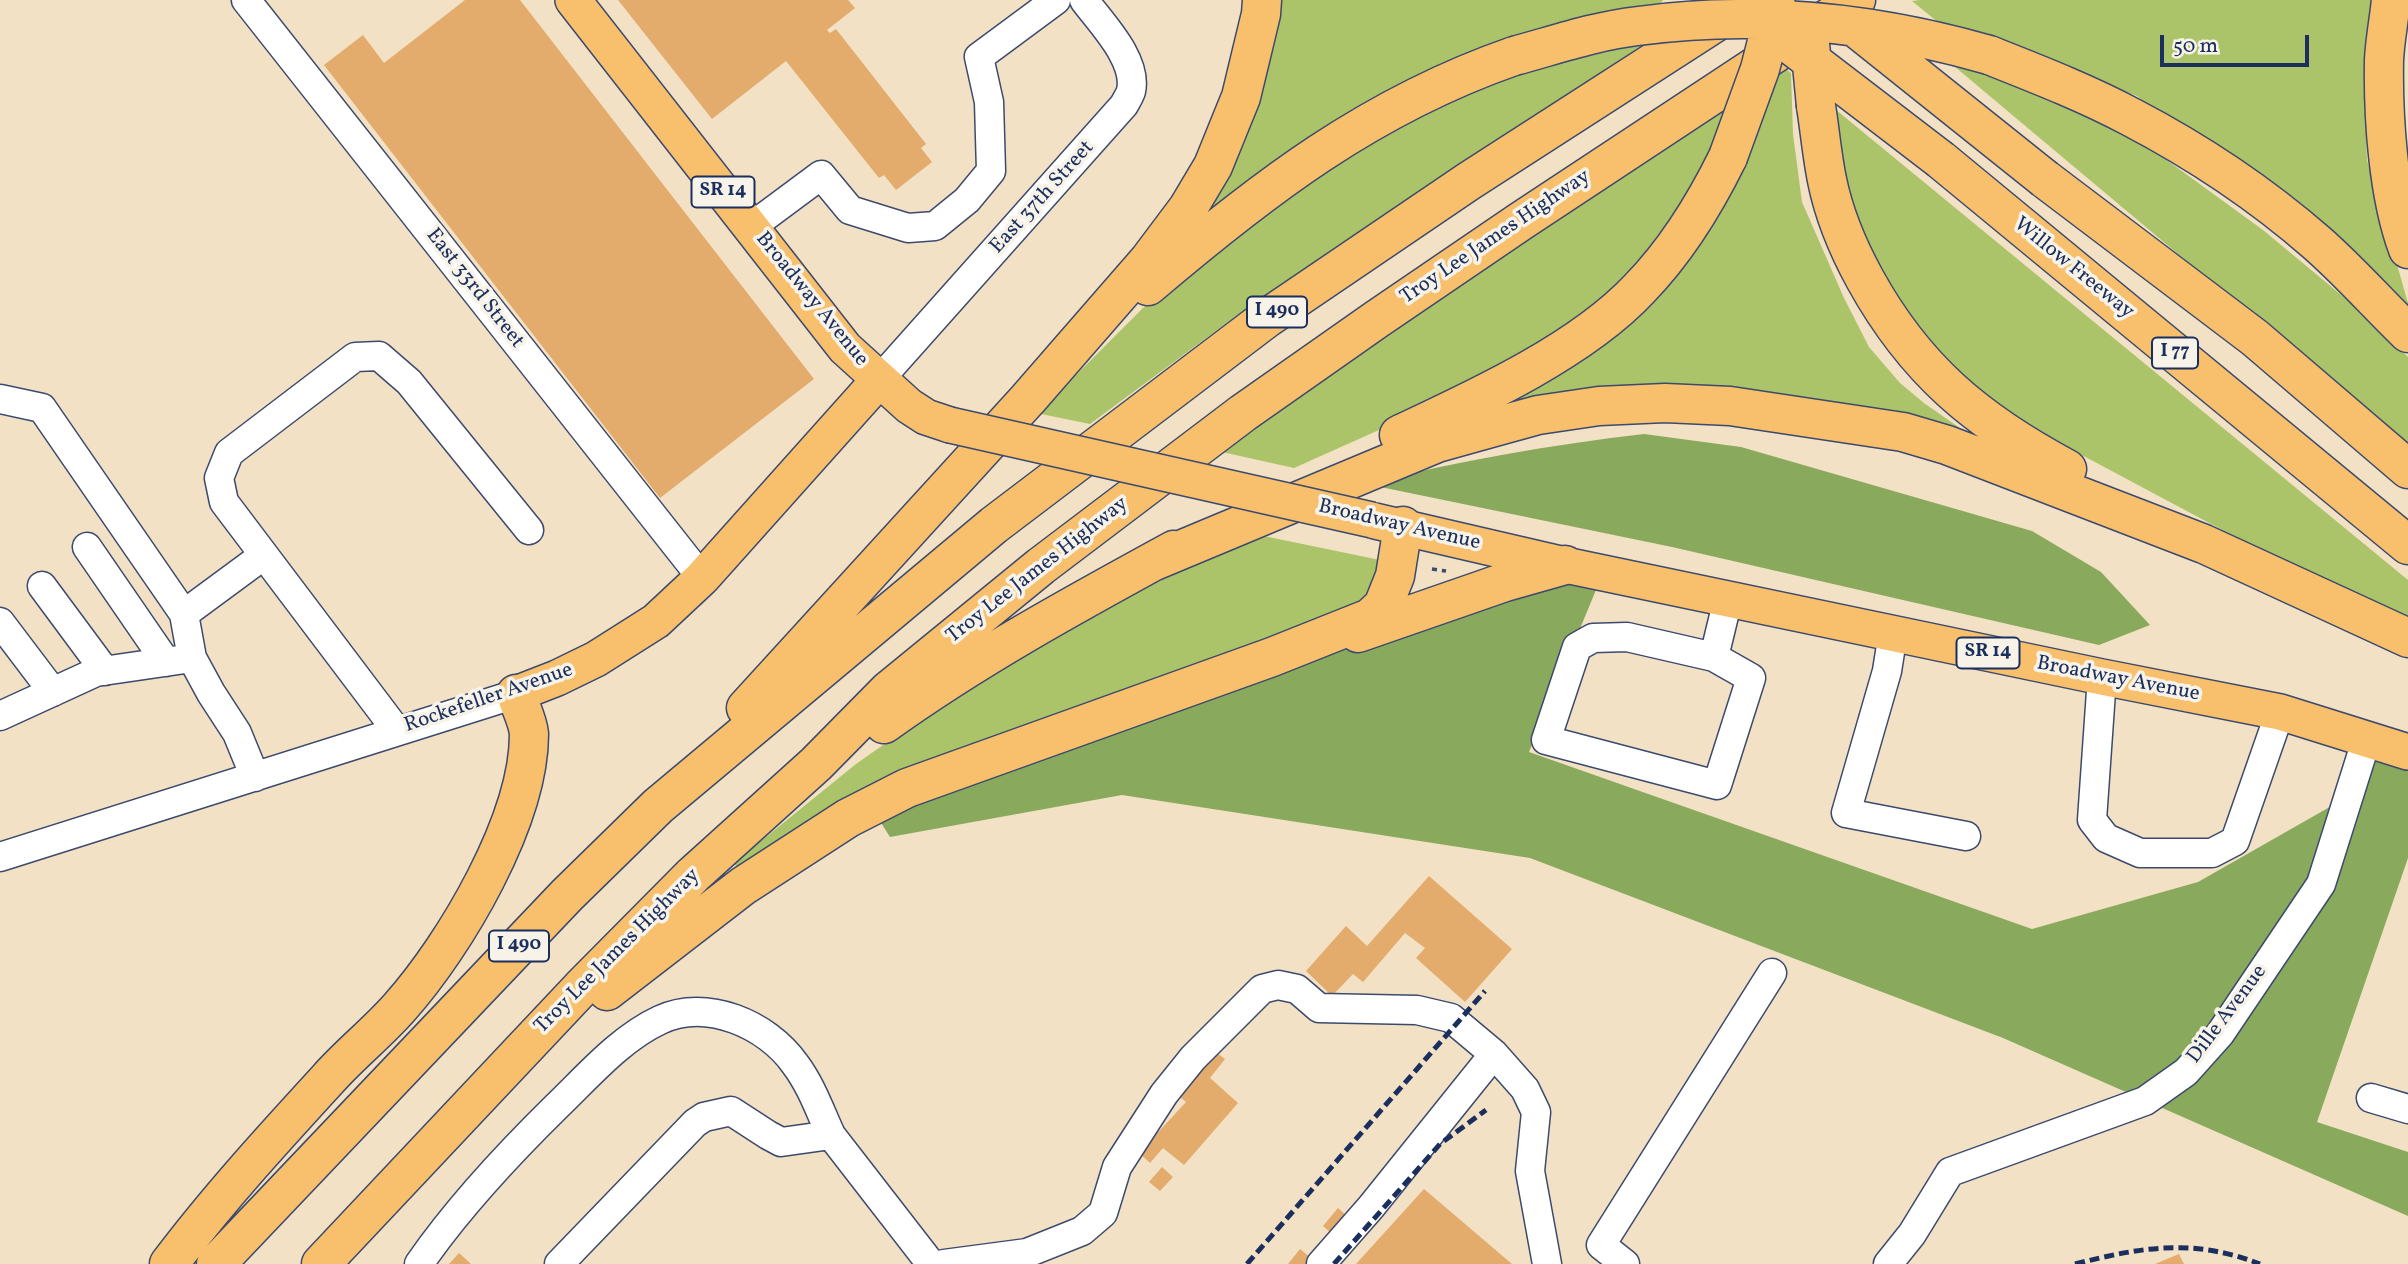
<!DOCTYPE html>
<html>
<head>
<meta charset="utf-8">
<style>
	body { margin:0 }
	#map { position:relative; width:2408px; height:1264px; overflow:hidden; background:#f2e1c5; font-family:Vollkorn,serif }
	canvas { display:block }
	.scale { position:absolute; left:2160px; top:35px; width:149px; height:32px; box-sizing:border-box; border:4px solid #1b2f5e; border-top:0; padding-left:9px; font-size:21px; line-height:24px; white-space:nowrap; color:#1b2f5e; -webkit-text-stroke:5px #f7f3e8; paint-order:stroke }
</style>
</head>
<body>
<div id="map">
<canvas width="2408" height="1264"></canvas>
<div class="scale">50 m</div>
</div>
<script>
const g = document.querySelector('canvas').getContext('2d');
g.lineJoin = 'round';
function paint(path, color) { g.fillStyle = color; g.fill(path, 'evenodd'); }
function stroke(path, color, width, dash) { g.strokeStyle = color; g.lineWidth = width; g.lineCap = dash ? 'butt' : 'round'; g.setLineDash(dash || []); g.stroke(path); }
function write(font, color, halo, rows, align = 'center') {
  g.font = font + ' Vollkorn,serif'; g.lineWidth = 7; g.setLineDash([]); g.textBaseline = 'middle'; g.strokeStyle = halo; g.fillStyle = color; for (const [text, x, y, turn = 0] of rows) {
    g.save(); g.translate(x, y); g.rotate((+turn || 0) * Math.PI / 180); g.textAlign = isNaN(turn) ? turn : align; if (halo) g.strokeText(text, 0, 0); g.fillText(text, 0, 0); g.restore();
  }
}
paint(new Path2D(`
	M1274,0H1663L1658,8L1593,20L1210,216L1202,205Z
	M1920,0H2374L2364,72L2367,160L2408,303V314L2276,199L2137,96L1939,23L1912,1Z
	M1648,41L1236,316L1090,424L1041,414L1071,380L1157,294L1291,186L1494,77Z
	M1942,56L2056,99L2146,145L2263,230L2375,323L2408,357V447Z
	M1781,65L1791,73L1793,134L1802,202L1844,298L1869,347L1900,383L1924,403L1967,433L1487,409L1637,310Z
	M1738,88L1728,114L1688,194L1646,251L1624,275L1603,298L1567,326L1472,384L1379,430L1294,468L1204,448Z
	M1824,100L2408,580V629L1973,397L1873,278Z
	M1254,534L1380,560L1375,602L738,870L734,863L856,764L936,708L1035,643Z`), '#acc469');
paint(new Path2D(`
	M1644,434L1741,447L2032,531L2101,572L2150,625L2099,645L1672,547L1366,484C1458,461 1550,445 1644,434Z
	M1603,573L1529,752L2032,929L2198,882L2349,796L2367,738L2408,752V858L2317,1122L2408,1152V1216L2003,1038L1530,858L1122,795L890,837L871,807L1272,657Z`), '#89aa5d');
paint(new Path2D(`
	M465,0H520L814,379L660,498L324,65L363,35L384,63Z
	M618,0H848L855,8L827,30L830,33L836,29L926,144L921,148L932,162L896,190L884,175L879,178L786,61L712,119Z
	M1429,876L1512,949L1465,1002L1416,958L1425,948L1405,933L1363,982L1353,974L1332,996L1306,971L1346,926L1367,946Z
	M1217,1053L1225,1059L1210,1078L1238,1103L1184,1165L1163,1148L1150,1163L1139,1153L1186,1102L1174,1092L1197,1067L1203,1069Z
	M1162,1167L1173,1177L1160,1191L1149,1182Z
	M1424,1189L1512,1264H1356Z
	M1338,1208L1347,1216L1332,1234L1323,1226Z
	M1300,1249L1316,1262L1314,1264H1288Z
	M459,1253L471,1264H449Z
	M2179,1254L2184,1264H2155Z`), '#e3ab6c');
const minor = new Path2D(`
	M246,0L702,578
	M751,227L821,175L850,210L908,228L935,226L967,200L991,171L989,102L979,57L1056,0
	M879,380L1124,105C1126,101 1130,95 1131,91C1138,60 1101,23 1084,0
	M0,399L42,408L184,614L192,658L211,693L237,733L255,777
	M87,547L166,662
	M42,586L105,671
	M184,614L264,555
	M0,622L53,692
	M1893,633L1887,671L1846,813L1966,836
	M1714,657L1627,637L1593,638L1577,647L1546,740L1717,785L1751,678L1714,657L1728,599
	M2102,677L2092,820L2106,838L2140,853H2212L2235,841L2280,712
	M0,716L96,672L192,658
	M397,731L224,502L219,478L229,453L355,357L379,356L409,382L529,530
	M0,857L516,694
	M2371,1098L2408,1109
	M419,1264C459,1206 508,1154 558,1105C589,1075 621,1038 660,1020C706,998 767,1024 795,1064C811,1085 820,1111 831,1135
	M559,1264L695,1123L704,1117L731,1111L768,1135L781,1142L831,1135L931,1264
	M944,1264L1027,1253L1082,1231L1103,1213L1117,1167L1164,1094L1193,1058L1262,989L1278,985L1297,989L1319,1008L1417,1010L1451,1018L1494,1054L1525,1089L1536,1112L1530,1171L1547,1264
	M1321,1264L1371,1207L1494,1054
	M1625,1264L1601,1245L1772,973
	M1888,1264L1912,1234L1950,1172L2145,1101L2186,1072L2220,1034L2321,884L2367,738`);
const major = new Path2D(`
	M573,0L845,348L909,406L926,417L950,425
	M1375,521L1565,565L2102,677L2280,712L2408,752
	M516,694L557,678L596,659L656,621L702,578L879,380`);
const highway = new Path2D(`
	M2391,0C2389,20 2385,40 2384,60C2383,117 2388,196 2408,249
	M1989,55C2037,74 2086,93 2131,117C2196,151 2262,195 2317,243C2349,271 2377,303 2408,333
	M1816,106C1820,131 1822,156 1827,180C1834,215 1848,248 1865,279C1915,370 1977,421 2067,469
	M1941,160L2408,545
	M2045,179L2255,338L2408,469
	M1148,286C1262,189 1370,106 1514,56
	M1399,435C1476,399 1581,351 1639,289C1677,250 1704,206 1728,157
	M1152,562L1437,443L1498,426L1538,415L1599,406L1665,403L1730,406L1903,432L1947,445L2204,544L2408,638
	M1358,633L1505,582L1565,565
	M746,708L1028,399L1149,260L1188,208L1213,166L1241,97L1261,14L1262,0
	M884,724C976,658 1075,604 1174,550
	M607,991L743,886L848,818L907,788L1272,657L1370,618L1383,606L1395,576L1403,526
	M169,1264C218,1199 273,1139 328,1079C350,1054 377,1033 399,1008C456,944 529,820 529,734C528,721 520,706 516,694
	M216,1264L567,895L658,806L994,525L1267,318L1469,181L1733,11
	M321,1264L581,988L693,875L816,764L888,691L1041,566L1243,413L1377,319L1521,221L1856,0`);
stroke(minor, '#3b4a6d', 31);
stroke(major, '#3b4a6d', 38);
stroke(highway, '#3b4a6d', 41);
stroke(new Path2D(`
	M1432,569L1446,571`), '#3b4a6d', 3.5, [5, 5]);
stroke(minor, '#fff', 28);
stroke(major, '#f8bf6c', 35);
stroke(highway, '#f8bf6c', 38);
stroke(new Path2D(`
	M1247,1264L1485,991
	M1334,1264L1440,1144L1486,1110
	M2075,1264C2142,1247 2193,1238 2260,1264`), '#1b2f5e', 5, [10, 5]);
const majorBridge = new Path2D(`
	M950,425L1372,520`);
const highwayBridge = new Path2D(`
	M1753,16L1941,160
	M1856,28L2045,179
	M1810,44L1816,106
	M1514,56C1555,45 1595,31 1638,26C1757,10 1874,22 1989,55
	M1728,157L1760,69L1776,6`);
stroke(majorBridge, '#3b4a6d', 38, []);
stroke(highwayBridge, '#3b4a6d', 41, []);
stroke(majorBridge, '#f8bf6c', 35);
stroke(highwayBridge, '#f8bf6c', 38);
for (const [x, y, w] of [
	[723,192,63],
	[1277,312,60],
	[2175,353,46],
	[1988,653,63],
	[519,946,60]
]) { const box = new Path2D(); box.roundRect(x - w / 2, y - 15.5, w, 31, 5); g.fillStyle = '#f7f3e8'; g.fill(box); stroke(box, '#1b2f5e', 2); }
write('bold 19px', '#1b2f5e', null, [
	["SR 14",723,192],
	["I 490",1277,312],
	["I 77",2175,353],
	["SR 14",1988,653],
	["I 490",519,946]
]);
write('21px', '#1b2f5e', '#f7f3e8', [
	["East 37th Street",1043,198,-48],
	["Troy Lee James Highway",1496,238,-34],
	["Willow Freeway",2073,269,39],
	["East 33rd Street",474,289,52],
	["Broadway Avenue",811,300,51],
	["Broadway Avenue",1399,526,13],
	["Troy Lee James Highway",1038,571,-38],
	["Broadway Avenue",2118,680,11],
	["Rockefeller Avenue",489,699,-19],
	["Troy Lee James Highway",618,952,-45],
	["Dille Avenue",2228,1015,-53]
]);
</script>
</body>
</html>
